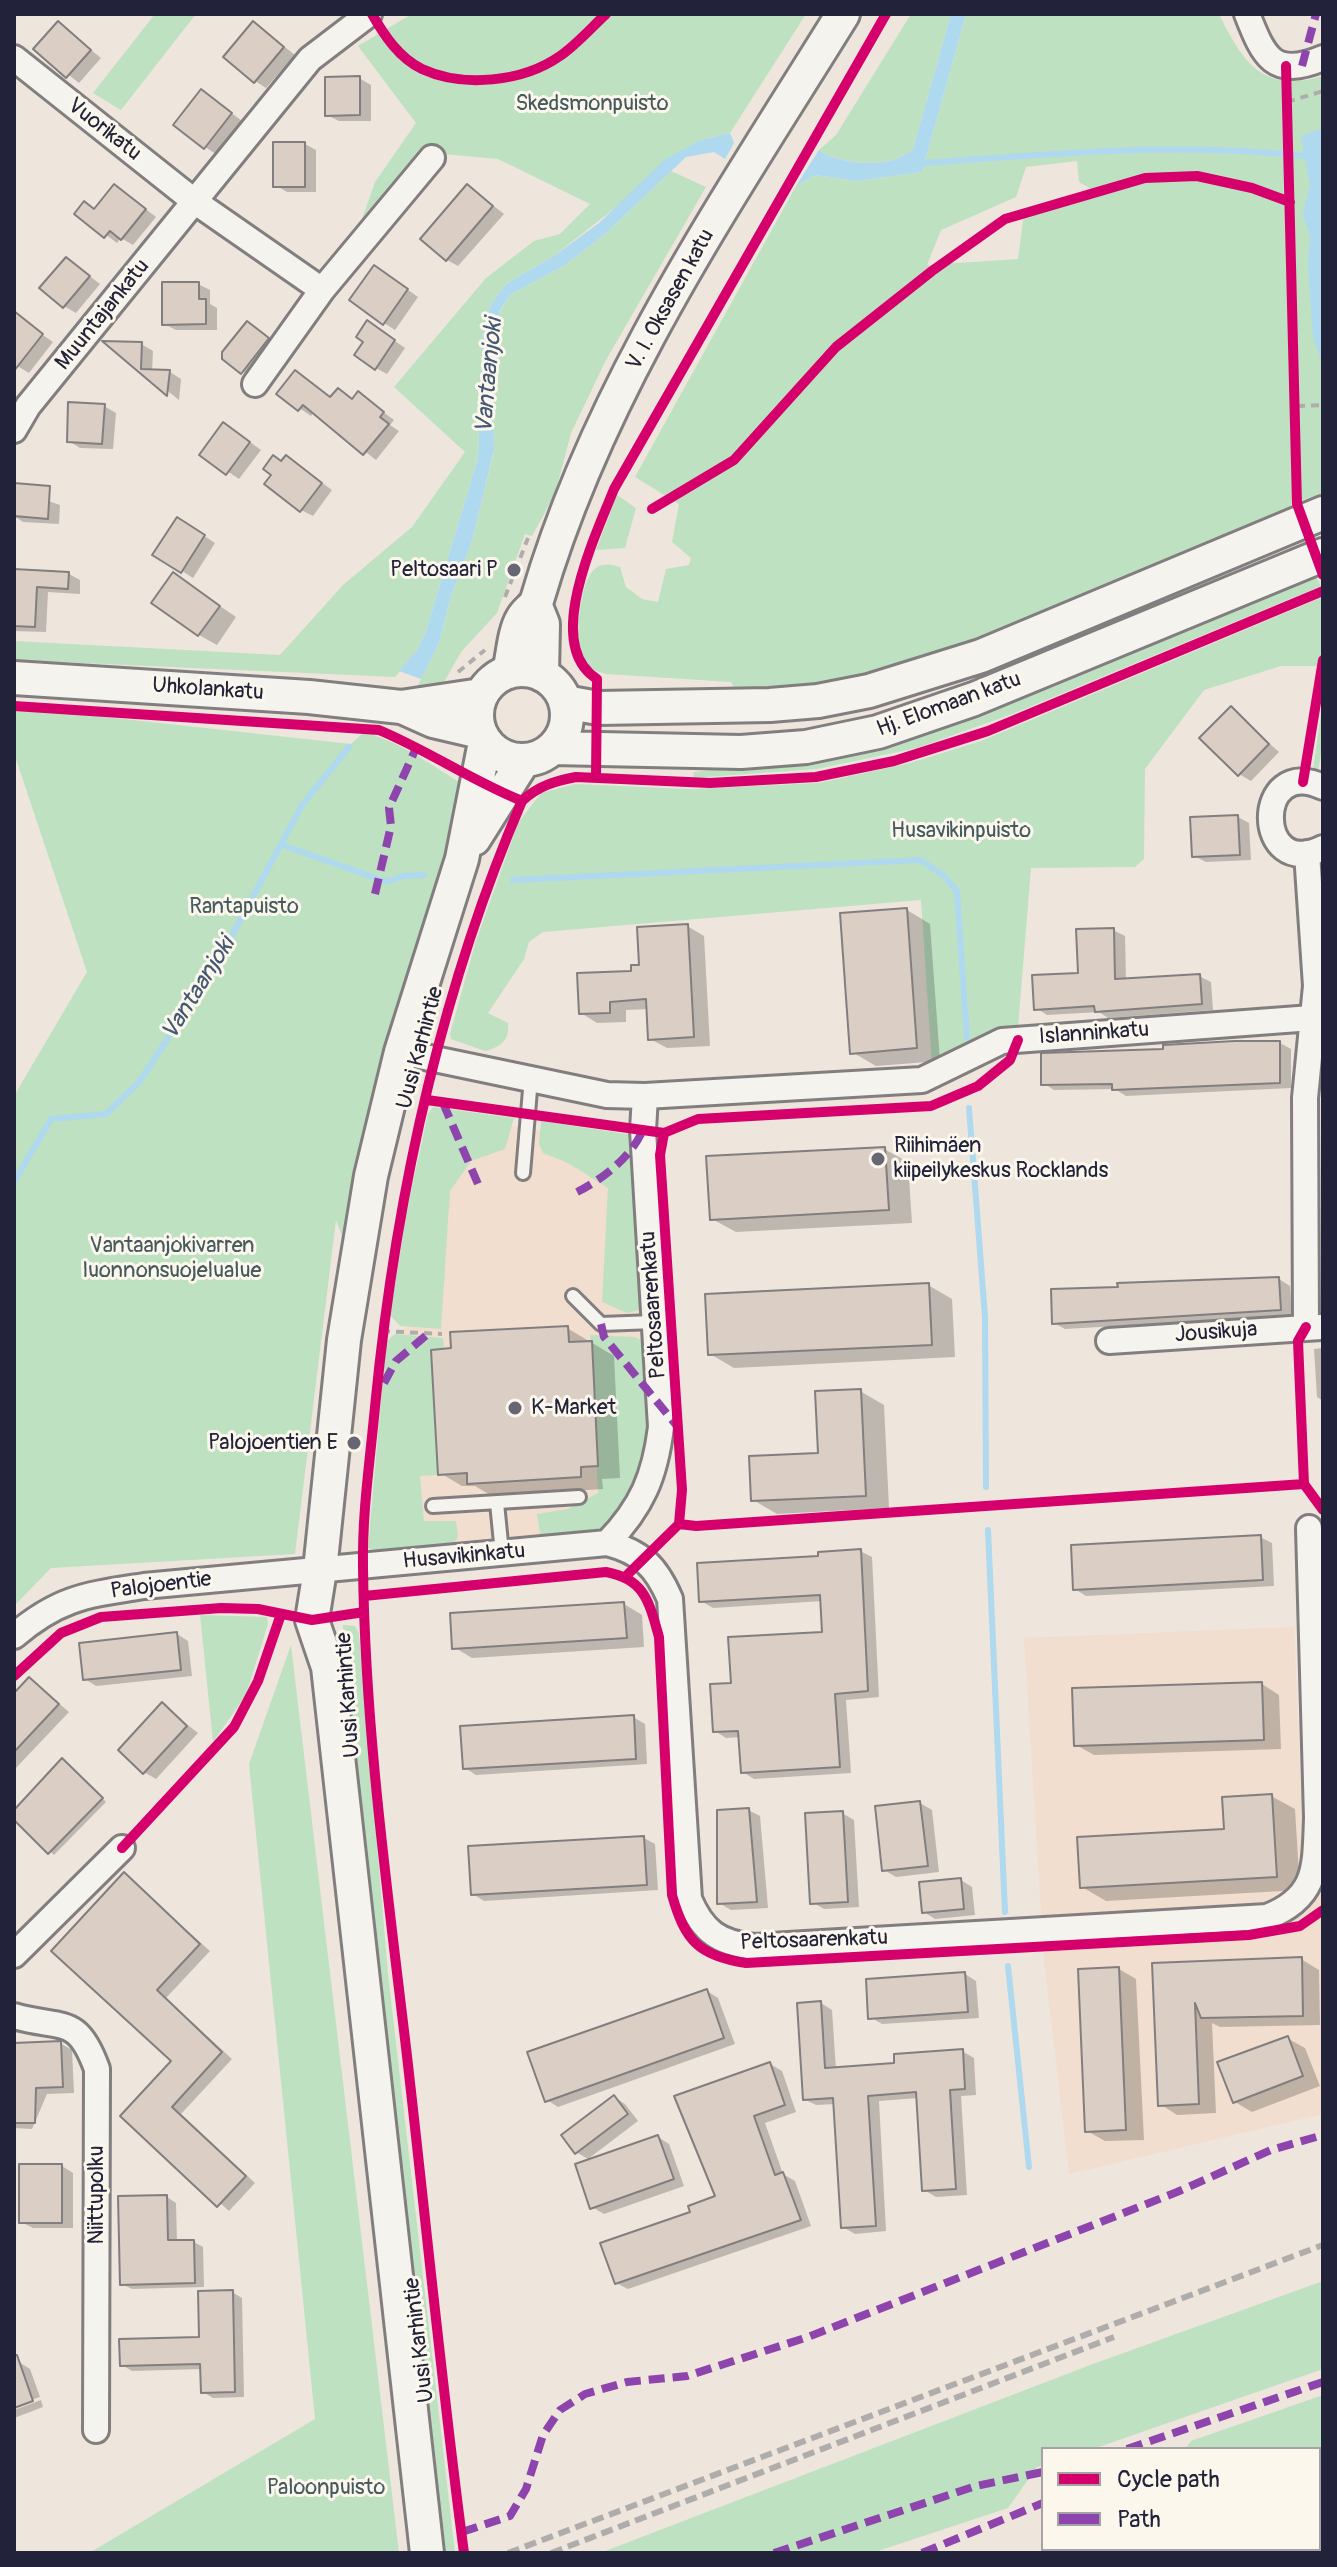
<!DOCTYPE html>
<html>
<head>
<meta charset="utf-8">
<style>
	body { margin:0 }
	#map { position:relative; width:1337px; height:2567px; overflow:hidden; background:#eee5dc; font-family:Pangolin,sans-serif }
	canvas { display:block }
	.frame { position:absolute; inset:0; border:16px solid #22223b; pointer-events:none }
	.legend { position:absolute; left:1041px; top:2447px; width:280px; height:104px; box-sizing:border-box; background:#fbf7ec; border:2px solid #a4a2a5; margin:0; padding:10px 14px; list-style:none; font-size:24px; color:#22223b }
	.legend li { display:flex; align-items:center; gap:16px; height:40px }
	.legend b { width:40px; border:2px solid #a4a2a5 }
</style>
</head>
<body>
<div id="map">
<canvas width="1337" height="2567"></canvas>
<div class="frame"></div>
<ul class="legend">
<li><b style="height:10px;background:#d6006c"></b>Cycle path</li>
<li><b style="height:10px;background:#8e44ad"></b>Path</li>
</ul>
</div>
<script>
const g = document.querySelector('canvas').getContext('2d');
g.lineJoin = 'round';
function paint(path, color) { g.fillStyle = color; g.fill(path, 'evenodd'); }
function stroke(path, color, width, dash) { g.strokeStyle = color; g.lineWidth = width; g.lineCap = dash ? 'butt' : 'round'; g.setLineDash(dash || []); g.stroke(path); }
function write(font, color, halo, rows, align = 'center') {
  g.font = font + ' Pangolin,sans-serif'; g.lineWidth = 6; g.setLineDash([]); g.textBaseline = 'middle'; g.strokeStyle = halo; g.fillStyle = color; for (const [text, x, y, turn = 0] of rows) {
    g.save(); g.translate(x, y); g.rotate((+turn || 0) * Math.PI / 180); g.textAlign = isNaN(turn) ? turn : align; if (halo) g.strokeText(text, 0, 0); g.fillText(text, 0, 0); g.restore();
  }
}
paint(new Path2D(`
	M434,1112L632,1147L646,1445L604,1528L374,1549Z
	M1294,1627L1303,1851L1297,1883L1323,1885V2114L1069,2174L1044,1960L1024,1638Z`), '#f1decf');
paint(new Path2D(`
	M155,14H196L121,110L93,93Z
	M412,14H806L730,133L701,140L554,256L506,284L491,304L483,328L478,458L426,631L417,650L395,677L14,660V641L280,655L343,585L412,527L465,452L394,387L486,278L534,241L560,234L590,204L498,159L443,154L395,212L362,219L375,182L416,123L358,46Z
	M911,14H951L913,149C892,169 843,166 819,150L836,135Z
	M966,14H1219C1243,63 1263,94 1323,76V493L1291,504L1292,513L924,664L796,692L735,689L731,682L606,674C599,671 588,671 584,664C573,646 579,580 596,568C604,562 612,565 620,567L626,587L642,599L658,602L666,569L689,565L691,558L672,542L679,504L635,477L796,186L815,175L857,181L922,172ZM1077,161L1079,182L1095,191L1024,214L1018,259L927,265L941,230L1016,197L1026,167Z
	M671,171L706,187L606,360L571,433L555,494L532,536L525,534L497,613L461,652L439,691H415L439,643L451,596L472,541L494,451L493,374L499,313L510,295L565,265L605,234Z
	M617,495L636,508L625,548L596,550Z
	M1315,574L1321,586L1015,713L917,748L817,769L693,778L694,772L711,770Z
	M1323,597V666H1281L1204,690L1145,769L1144,859L1135,867L1031,868L1018,1027L994,1034L932,1067L921,900L543,932L529,942L524,959L488,1013L508,1023C510,1041 500,1047 485,1051L451,1039L450,1034L475,944L518,823L541,793L575,784L690,789L818,783L910,763L981,741Z
	M1323,701V744L1317,776H1312Z
	M14,707L351,744L364,732C403,743 432,766 466,786L392,1028L345,1244L336,1220L295,1554L51,1568L14,1606V1096L87,972L14,753Z
	M433,1107L514,1118L505,1149L471,1161L450,1191L441,1329L400,1326L390,1315L408,1205L428,1114Z
	M541,1121L633,1135L643,1309L627,1313L602,1302L608,1188L568,1163L543,1153L539,1144Z
	M395,1334L443,1338L444,1349L431,1350L438,1475L420,1476L424,1521H456L458,1537L451,1547L393,1553L368,1548L386,1342Z
	M590,1335L635,1337L645,1342L651,1452L630,1494L601,1531L541,1540L537,1514L568,1509L598,1493Z
	M200,1615L267,1617L268,1624L246,1695L213,1742Z
	M343,1625L355,1626L359,1633L388,1974L455,2553H439L343,1675Z
	M291,1645L399,2553H89L315,2419L249,1764Z
	M1323,2281V2369L1093,2449H1043V2465L1037,2467L1008,2508L872,2553H600L1093,2364Z
	M1323,2395V2553H1041L1067,2549H1319V2449H1185L1191,2441Z`), '#bee1c2');
paint(new Path2D(`
	M951,14H966L922,172L857,181L815,175L796,186L819,150C842,166 892,169 913,149Z
	M1323,128V365L1313,337L1308,265L1310,236L1303,214L1310,186L1301,136Z
	M730,133L734,143L725,159L714,152L686,157L605,234L565,265L510,295L499,312L493,374L494,450L472,541L451,596L439,643L421,679L399,671L417,650L426,631L478,458L483,328L491,304L506,284L554,256L599,223L664,160L701,140Z`), '#afd9ee');
paint(new Path2D(`
	M58,23L101,58L79,83L36,49Z
	M254,23L295,55L266,88L255,81Z
	M359,78L371,85V121H339L327,115Z
	M213,99L242,121L216,154L205,147Z
	M305,144L316,150V192H287L275,185Z
	M115,186L156,217L133,245L121,238L117,243L77,213L85,203L96,210Z
	M468,186L504,214L458,266L447,260Z
	M67,259L100,284L76,313L64,306Z
	M386,274L418,297L395,330L384,323Z
	M198,284L210,290V304L217,308V330H176L164,324Z
	M14,315L53,342L29,373L14,364Z
	M258,330L279,346L254,378L243,372Z
	M379,330L405,348L387,374L376,368Z
	M108,343L141,344L153,351L152,372H170L181,379L179,400Z
	M296,372L332,398L338,391L354,400L359,394L394,420L390,425L399,431L376,460L314,412L311,416L279,394Z
	M104,406L116,413L113,449L80,448L69,441Z
	M235,431L261,450L239,479L202,454Z
	M286,457L332,490L313,516L301,510Z
	M14,489L60,505L59,524L23,522L14,516Z
	M189,526L215,543L193,578L182,571Z
	M14,571L69,574L80,580V594L48,592L46,632L14,631Z
	M173,574L236,617L217,645L199,635Z
	M1231,709L1279,752L1251,781L1239,774Z
	M1238,817L1249,823L1251,860L1206,862L1194,856Z
	M907,910L930,924L940,1061L876,1066L852,1052Z
	M687,926L704,936L710,1046L667,1048L650,1039L648,1009L626,1010V1022L597,1023L581,1013Z
	M1113,930L1125,936L1126,980L1199,976L1211,982L1213,1010L1108,1018L1099,1012L1047,1015L1036,1008L1080,974Z
	M1280,1043L1291,1049V1088L1126,1096L1115,1089L1054,1090L1043,1083V1055Z
	M884,1149L908,1162L912,1223L736,1232L712,1219Z
	M1279,1279L1290,1286L1292,1316L1065,1329L1054,1323Z
	M928,1285L952,1299L955,1357L734,1368L710,1354Z
	M567,1328L614,1356L620,1478L602,1479L603,1489L492,1496L475,1486H462L440,1473Z
	M1323,1348V1401L1317,1397L1314,1349Z
	M860,1391L884,1405L889,1508L777,1514L753,1500L820,1455Z
	M1260,1537L1272,1543L1274,1586L1086,1596L1075,1589Z
	M860,1551L872,1557L879,1697L846,1700L851,1773L754,1779L743,1772L741,1737L726,1738L715,1731L733,1685L824,1634L823,1601L713,1608L701,1601L820,1558Z
	M624,1604L642,1615L644,1647L472,1658L454,1647Z
	M177,1634L188,1641L192,1676L96,1686L85,1679Z
	M30,1679L69,1712L14,1770V1696Z
	M1262,1684L1279,1695L1281,1749L1094,1755L1076,1745Z
	M162,1705L198,1733L156,1779L144,1772Z
	M633,1717L645,1724L647,1764L476,1775L465,1768Z
	M67,1763L106,1802L54,1855L14,1818V1813Z
	M1271,1796L1295,1809L1300,1890L1106,1901L1082,1887L1226,1831Z
	M920,1803L932,1810L939,1872L896,1877L884,1870Z
	M748,1810L760,1816L768,1908L731,1910L719,1903L717,1858H722Z
	M842,1813L854,1820L859,1907L824,1909L812,1902Z
	M644,1838L655,1844L658,1890L484,1901L473,1894Z
	M124,1874L210,1951L166,1998L232,2059L181,2114L255,2183L229,2211L123,2116L174,2061Z
	M961,1880L972,1887L975,1915L935,1919L924,1912Z
	M1301,1959L1319,1970L1320,2025L1220,2027L1212,2023L1216,2113L1177,2115L1160,2104L1154,1965Z
	M1119,1969L1136,1979L1144,2140L1105,2141L1087,2131Z
	M965,1974L976,1981L979,2018L882,2024L870,2017Z
	M707,1991L718,1998L735,2044L558,2107L547,2100Z
	M821,2003L832,2010L836,2070L896,2065L962,2051L974,2058L976,2095L961,2096L967,2195L936,2197L924,2190L918,2098L879,2101L886,2231L855,2234L843,2227L836,2104L816,2105L804,2099Z
	M1287,2038L1305,2048L1320,2086L1252,2112L1235,2102Z
	M60,2043L72,2050L74,2093L47,2094L32,2129L14,2128V2045Z
	M770,2064L782,2071L796,2112L765,2123L783,2174L795,2181L811,2226L628,2289L616,2283L692,2213L717,2197Z
	M614,2097L625,2104L638,2121L588,2159L576,2152Z
	M658,2137L669,2144L684,2186L604,2214L592,2207Z
	M62,2166L73,2173V2228H33L21,2222Z
	M167,2197L176,2203L177,2242H194L203,2247L204,2287L132,2289L122,2284Z
	M232,2292L242,2298L244,2397L213,2398L203,2392L202,2369L132,2371L122,2365L201,2339Z
	M19,2362L30,2369L40,2397L14,2406V2364Z
	M41,2400L43,2407L14,2418V2410Z`), '#0003');
stroke(new Path2D(`
	M921,163C1049,155 1176,141 1304,156
	M282,845L387,882L403,876L424,875
	M513,880L920,860L943,875L957,891L967,1038
	M969,1108L985,1317L986,1487
	M14,1182L51,1119L106,1114L139,1082L214,969L302,805L349,747
	M988,1530L1005,1912
	M1008,1966L1029,2167`), '#afd9ee', 6);
const building = new Path2D(`
	M58,21L91,50L66,78L33,49Z
	M253,21L284,47L254,83L223,57Z
	M360,76V115L325,116V77Z
	M201,89L232,113L204,149L173,125Z
	M273,142H305V187H273Z
	M114,184L146,209L121,240L110,231L104,238L74,214L84,201L94,209Z
	M467,184L493,206L446,261L420,239Z
	M66,257L90,276L63,308L39,288Z
	M374,265L408,289L383,325L349,300Z
	M162,282H199V299H206V324L162,325Z
	M14,311L43,334L14,371Z
	M367,320L395,340L375,370L354,355L363,342L356,337Z
	M247,321L269,338L241,374L222,359V352Z
	M102,341L142,342L141,369L170,370L167,396Z
	M295,370L330,397L338,388L352,399L358,391L384,412L380,417L389,424L363,455L303,405L298,411L276,394Z
	M68,402L105,404L102,444L67,442Z
	M223,422L250,442L226,475L199,455Z
	M273,455L281,461L286,455L322,483L300,512L264,484L271,475L263,469Z
	M14,483L50,486L48,519L14,516Z
	M177,517L205,535L181,573L152,555Z
	M14,569L69,572L68,589L37,587L35,627L14,626Z
	M173,572L220,606L198,636L151,603Z
	M1231,706L1269,744L1238,776L1199,738Z
	M1238,815L1240,855L1192,857L1190,817Z
	M907,908L917,1048L850,1054L840,913Z
	M688,924L694,1037L648,1040L646,999L610,1002V1013L579,1014L577,973L631,971V965H639L637,927Z
	M1114,928L1115,979L1200,974L1202,1004L1095,1012L1094,1006L1034,1010L1032,975L1078,973L1076,929Z
	M1235,1041H1280V1083L1112,1090V1084L1041,1085V1053L1163,1049V1045Z
	M885,1147L889,1210L710,1220L706,1156Z
	M1279,1277L1281,1310L1052,1324L1051,1289L1118,1287L1117,1283Z
	M929,1283L932,1345L708,1355L705,1294Z
	M568,1326L569,1342L592,1341L598,1466L581,1467V1477L467,1484V1473L438,1475L431,1350L451,1348L450,1332Z
	M861,1389L866,1496L751,1501L749,1456L818,1453L815,1391Z
	M1261,1535L1263,1580L1073,1590L1071,1545Z
	M861,1549L868,1691L835,1694L840,1767L741,1773L738,1731L713,1732L710,1684L731,1683L728,1637L822,1632L820,1595L699,1602L697,1563L818,1556V1552Z
	M624,1602L627,1638L452,1649L450,1613Z
	M177,1632L181,1670L83,1680L79,1643Z
	M29,1677L59,1704L14,1752V1693Z
	M1262,1682L1264,1740L1074,1746L1072,1688Z
	M162,1702L187,1726L143,1774L118,1750Z
	M634,1715L636,1759L463,1769L460,1726Z
	M62,1758L103,1798L48,1854L14,1820V1810Z
	M1272,1794L1277,1877L1080,1888L1077,1837L1224,1829L1222,1797Z
	M920,1801L928,1866L882,1871L875,1806Z
	M749,1808L757,1902L717,1904V1810Z
	M843,1811L848,1902L810,1904L805,1813Z
	M644,1836L647,1885L471,1895L468,1846Z
	M124,1872L200,1944L157,1990L222,2052L172,2107L246,2176L217,2207L120,2116L171,2061L51,1951Z
	M961,1878L964,1909L922,1913L919,1882Z
	M1302,1957L1303,2016L1201,2018L1195,2003L1199,2104L1158,2106L1152,1963Z
	M1119,1967L1126,2130L1085,2132L1078,1969Z
	M965,1972L968,2012L868,2019L866,1979Z
	M707,1989L724,2038L545,2102L527,2052Z
	M821,2001L825,2068L894,2063V2054L963,2049L965,2089L950,2090L956,2189L922,2191L916,2092L868,2096L876,2226L841,2228L833,2098L803,2100L797,2003Z
	M1288,2036L1303,2076L1233,2103L1217,2062Z
	M61,2041L63,2087L36,2088L35,2123H14V2043Z
	M770,2062L785,2105L754,2116L775,2175L783,2172L801,2220L615,2284L600,2243L690,2212L688,2206L715,2196L674,2096Z
	M614,2095L628,2114L575,2154L561,2135Z
	M658,2135L674,2179L590,2209L575,2164Z
	M19,2164H62V2223H19Z
	M167,2195L168,2240H194L195,2283L120,2285L118,2196Z
	M233,2290L235,2392L201,2393L200,2364L120,2366L119,2339L199,2337L198,2291Z
	M14,2355H17L33,2401L14,2408Z`);
paint(building, '#dbcec5');
stroke(building, '#827e7f', 2);
const lane = new Path2D(`
	M523,1173L531,1078
	M573,1296L601,1324L654,1322
	M497,1503L502,1553
	M433,1506L579,1497`);
const street = new Path2D(`
	M1247,14C1264,57 1273,79 1323,58
	M14,58L194,201L322,290L255,384
	M322,290L432,158
	M14,430L28,406L310,59L369,14
	M1323,787C1253,754 1254,882 1323,848
	M401,1052L607,1095L645,1096L922,1080L1002,1041L1312,1018
	M1306,1327L1305,1098L1316,986L1307,853
	M1109,1341L1321,1327
	M607,1543C642,1507 655,1476 661,1427L643,1130L645,1096
	M14,1636C60,1597 87,1595 144,1586L607,1543C641,1552 656,1566 670,1599L689,1899C703,1932 719,1943 754,1947L1267,1917C1318,1897 1315,1867 1317,1818L1309,1528
	M14,1955L122,1848
	M14,2016C63,2030 77,2014 97,2069L96,2430`);
const secondary = new Path2D(`
	M535,604L543,624L542,675
	M477 715a45 45 0 1 1 90 0a45 45 0 1 1-90 0Z
	M509,672C513,656 514,632 522,619C526,611 534,608 537,600C599,387 727,201 843,14
	M14,678L309,697L401,707L481,695
	M565,702L598,708L770,705L818,701L869,691L981,656L1323,513
	M404,708L433,721L480,732
	M553,748L741,752L806,747L878,732L974,699L1323,555
	M474,839L524,760
	M427,2553L328,1667L312,1620L320,1570L344,1340L371,1176L401,1052L462,859L485,742`);
stroke(lane, '#827e7f', 18);
stroke(street, '#827e7f', 30);
stroke(secondary, '#827e7f', 38);
stroke(new Path2D(`
	M1287,102L1323,91
	M1297,406L1323,405
	M505,597L528,538
	M458,672L485,650
	M382,1331L442,1334`), '#afadac', 4, [8, 6]);
stroke(lane, '#f5f3ee', 12);
stroke(street, '#f5f3ee', 24);
stroke(secondary, '#f5f3ee', 32);
stroke(new Path2D(`
	M508,2553L1323,2245
	M551,2553L1114,2337`), '#afadac', 6, [12, 6]);
stroke(new Path2D(`
	M1302,66L1316,14
	M375,894L391,826L389,808L417,746
	M443,1103L478,1184
	M577,1192C603,1179 631,1157 643,1130
	M601,1324L604,1337L677,1426
	M384,1383L396,1361L429,1333
	M1127,2449L1323,2382
	M462,2532L510,2516L526,2489L543,2435L560,2410L585,2394L627,2382L687,2376L808,2337L1177,2192L1271,2150L1323,2135
	M774,2553L976,2486L1043,2472
	M922,2553L1043,2503
	M1084,2553L1085,2549`), '#8e44ad', 8, [16, 8]);
stroke(new Path2D(`
	M372,14C384,35 399,58 422,69C463,88 523,82 560,56C576,45 591,28 606,14
	M1286,66L1297,504L1323,575
	M652,509L734,460L836,347L932,271L1005,219L1145,178L1197,176L1252,188L1290,202
	M14,706L379,730C429,751 472,781 522,801
	M596,778L597,679C542,645 596,535 614,489L886,14
	M1303,782L1323,660
	M427,1100L664,1133L698,1119L931,1106L978,1086L1010,1060L1018,1040
	M1306,1327L1298,1341L1304,1484L1323,1510
	M679,1524L696,1526L1304,1484
	M626,1576L679,1524L682,1490L660,1155L664,1133
	M364,1596L606,1572C645,1579 649,1602 659,1637L672,1895C685,1941 699,1956 746,1963L1249,1935L1300,1926L1323,1910
	M14,1676L61,1633L101,1617L221,1608L258,1609L312,1620L364,1612
	M122,1848L234,1727L258,1681L280,1617
	M464,2553C442,2388 426,2222 407,2056C388,1894 365,1731 363,1567C362,1514 370,1460 375,1407C395,1201 440,992 522,801C538,786 555,781 576,777L710,783L816,777L894,761L988,731L1323,591`), '#d6006c', 10);
for (const [x, y, r, color] of [
	[514,570,8,"#696673"],
	[878,1159,8,"#696673"],
	[515,1408,8,"#696673"],
	[354,1443,8,"#696673"]
]) { const dot = new Path2D(); dot.arc(x, y, r, 0, 2 * Math.PI); g.fillStyle = color; g.fill(dot); stroke(dot, '#fbf7ec', 3); }
write('22px', '#455a5d', '#fbf7ec', [
	["Skedsmonpuisto",592,104],
	["Husavikinpuisto",961,831],
	["Rantapuisto",244,907],
	["Vantaanjokivarren",172,1246],
	["luonnonsuojelualue",172,1271],
	["Paloonpuisto",326,2488]
]);
write('22px', '#22223b', '#fbf7ec', [
	["Vuorikatu",104,130,38],
	["V. I. Oksasen katu",671,300,-61],
	["Muuntajankatu",103,315,-51],
	["Uhkolankatu",208,690,4],
	["Hj. Elomaan katu",949,705,-20],
	["Islanninkatu",1094,1034,-4],
	["Uusi Karhintie",421,1048,-75],
	["Peltosaarenkatu",654,1305,-94],
	["Jousikuja",1216,1333,-4],
	["Husavikinkatu",464,1557,-5],
	["Palojoentie",161,1586,-7],
	["Uusi Karhintie",349,1695,-94],
	["Peltosaarenkatu",814,1941,-2],
	["Niittupolku",97,2195,-90],
	["Uusi Karhintie",420,2340,-97]
]);
write('22px', '#22223b', '#fbf7ec', [
	["Peltosaari P",498,570],
	["Riihimäen",894,1146,"left"],
	["kiipeilykeskus Rocklands",894,1171,"left"],
	["K-Market",531,1408,"left"],
	["Palojoentien E",338,1443]
], 'right');
write('italic 24px', '#445773', '#fbf7ec', [
	["Vantaanjoki",490,376,-85],
	["Vantaanjoki",199,989,-58]
]);
</script>
</body>
</html>
